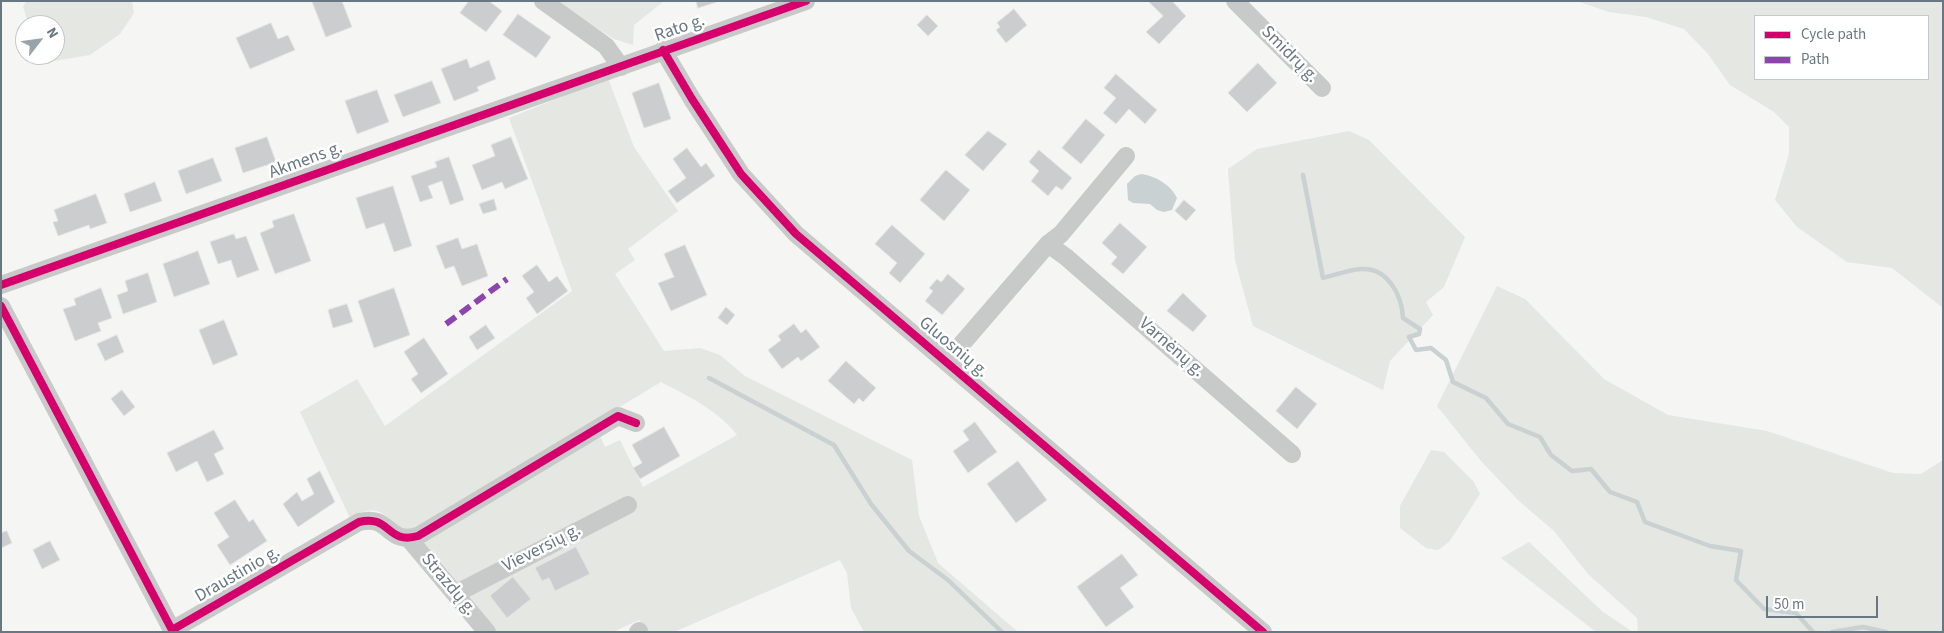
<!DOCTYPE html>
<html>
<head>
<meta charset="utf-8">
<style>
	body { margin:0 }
	#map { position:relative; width:1944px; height:633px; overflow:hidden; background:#f5f5f4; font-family:"Source Sans 3",sans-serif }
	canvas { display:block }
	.frame { position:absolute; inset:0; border:2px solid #687782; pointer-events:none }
	.legend { position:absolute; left:1754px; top:15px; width:175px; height:65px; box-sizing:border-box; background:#fff; border:1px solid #c3c9cd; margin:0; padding:6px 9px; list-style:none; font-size:15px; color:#687782 }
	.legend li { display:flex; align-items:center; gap:10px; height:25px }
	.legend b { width:25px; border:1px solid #c3c9cd }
	.north { position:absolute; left:15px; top:15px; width:50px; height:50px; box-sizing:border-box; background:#fff; border:1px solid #c3c9cd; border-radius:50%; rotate:60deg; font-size:14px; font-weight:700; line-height:20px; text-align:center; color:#687782 }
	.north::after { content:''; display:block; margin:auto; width:18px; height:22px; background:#99a3aa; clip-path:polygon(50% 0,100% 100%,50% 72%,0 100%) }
	.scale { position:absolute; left:1766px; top:596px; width:112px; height:22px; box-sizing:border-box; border:2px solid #687782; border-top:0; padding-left:6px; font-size:15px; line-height:18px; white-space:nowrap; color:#687782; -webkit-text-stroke:4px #fff; paint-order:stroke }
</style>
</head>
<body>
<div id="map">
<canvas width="1944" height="633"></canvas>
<div class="frame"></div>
<ul class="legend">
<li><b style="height:6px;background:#d6006c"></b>Cycle path</li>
<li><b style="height:6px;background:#8e44ad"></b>Path</li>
</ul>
<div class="north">N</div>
<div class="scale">50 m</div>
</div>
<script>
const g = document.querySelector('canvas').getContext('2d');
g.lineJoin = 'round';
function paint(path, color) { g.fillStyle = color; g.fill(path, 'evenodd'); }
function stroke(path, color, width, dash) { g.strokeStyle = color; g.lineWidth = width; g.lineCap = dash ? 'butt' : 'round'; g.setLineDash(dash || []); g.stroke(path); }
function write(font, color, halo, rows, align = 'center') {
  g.font = font + ' "Source Sans 3",sans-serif'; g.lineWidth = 5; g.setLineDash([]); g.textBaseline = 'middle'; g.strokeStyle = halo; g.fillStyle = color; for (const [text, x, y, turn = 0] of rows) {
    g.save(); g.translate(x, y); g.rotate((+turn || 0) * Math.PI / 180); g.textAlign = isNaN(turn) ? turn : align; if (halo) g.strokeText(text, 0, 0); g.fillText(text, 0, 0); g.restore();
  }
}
paint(new Path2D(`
	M26,1H132L134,13L120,34L90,55L54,61L48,55H55V25H29L23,7Z
	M553,1H664L634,25L633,45L614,39Z
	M1577,1H1943V308L1892,268L1847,262L1797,227L1775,200L1789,154V127L1774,112L1730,85L1708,54L1684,29L1646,17L1609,12ZM1928,16V79H1755V16Z
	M608,78L634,147L678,211L628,249L635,260L615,274L664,351L700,348L720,355L745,376L912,460L919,516L938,563L1018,632H864L851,608L847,573L840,560L674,632H647L639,620L613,632H495L419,542L599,433L605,447L620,440L643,487L737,435C719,411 688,396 661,382L413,531C385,528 387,496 350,518L300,412L357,379L385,426L572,291L509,118Z
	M1349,131L1369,140L1465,237L1444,287L1426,302L1433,315L1390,361L1383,390L1253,326L1235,260L1228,169L1257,149Z
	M1497,286L1525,299L1604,379L1668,415L1767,431L1893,473L1921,474L1943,460V632H1638L1637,618L1588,574L1554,531L1519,501L1481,461L1437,406Z
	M1431,450L1444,452L1474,482L1480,494L1449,542L1438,550L1426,548L1400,528V506Z
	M1529,542L1603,612L1633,632H1596L1501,558Z`), '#e4e7e2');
paint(new Path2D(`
	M1141,174C1156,176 1171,185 1177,198L1172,210L1164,212L1157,210L1150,204L1133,203L1128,200L1127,184L1135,176Z`), '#cad1d3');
stroke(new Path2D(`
	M1303,175L1323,278C1335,275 1348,270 1361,269C1388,267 1402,296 1403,318L1420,329L1419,334L1409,337L1416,350L1431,348L1446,360L1453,382L1486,398L1508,424L1540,437L1551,455L1572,471L1591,469L1610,492L1637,502L1645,522L1710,546L1741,551L1736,580L1764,609L1796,613L1813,632
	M709,378L834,445L871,504L909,551L948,580L1002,632
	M1832,632L1863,627L1886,632`), '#cad1d3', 4.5);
const building = new Path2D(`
	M312,1H342L352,27L326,37Z
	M469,1H489L502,11L486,32L460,13Z
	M696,1H720L698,8Z
	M1148,1H1172L1186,16L1159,44L1146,32L1163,16Z
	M1014,9L1027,25L1006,43L996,30L1000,27L997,23Z
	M518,14L551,37L536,58L503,35Z
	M927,15L938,26L928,36L917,25Z
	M271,23L278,39L288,35L295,50L250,69L236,38Z
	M467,59L470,68L489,60L496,79L477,87L479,91L454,101L441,69Z
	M1258,63L1277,83L1247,112L1228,93Z
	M1116,74L1157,110L1145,124L1129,109L1116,124L1103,113L1116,98L1104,88Z
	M432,81L441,103L403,117L394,95Z
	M659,83L671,119L644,128L632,93Z
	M377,90L389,122L357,134L345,101Z
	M1086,119L1105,135L1081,164L1062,148Z
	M988,131L1007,144L983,171L965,155Z
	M267,137L276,162L243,173L235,148Z
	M511,137L528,179L505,189L502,182L482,190L472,165L495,156L491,145Z
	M687,148L701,167L706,163L715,176L677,203L668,191L686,178L673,159Z
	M1039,150L1072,178L1062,190L1056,186L1048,196L1031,181L1039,171L1029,162Z
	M449,157L464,200L450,205L442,181L428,186L433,198L420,202L411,176L437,167L435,162Z
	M213,158L222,181L186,194L178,171Z
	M946,170L970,190L944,221L920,200Z
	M155,182L162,201L130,212L124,194Z
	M393,186L412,246L394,252L384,223L366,229L356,198Z
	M96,194L107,223L90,229L89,225L58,236L53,222L58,221L54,210Z
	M494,199L497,210L483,214L479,204Z
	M1184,200L1196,210L1186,221L1175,211Z
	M294,214L311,261L275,274L260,233L274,227L272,221Z
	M1120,223L1147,247L1123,274L1111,264L1117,257L1102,243Z
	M892,225L925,254L900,283L889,273L897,263L875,244Z
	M234,234L236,239L246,236L259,270L237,278L231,260L218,264L210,242Z
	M458,238L462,249L477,244L488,276L462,286L454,266L445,269L436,246Z
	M685,245L707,295L671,311L658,283L674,277L664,254Z
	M198,251L210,284L174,297L163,264Z
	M537,265L549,282L557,276L568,291L537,314L526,298L534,292L522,276Z
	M148,273L157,302L123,314L117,295L128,291L125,281Z
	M948,274L965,289L942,315L925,301L933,291L929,288L937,279L941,282Z
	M101,288L112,318L98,323L101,331L75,341L63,309L76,305L74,299Z
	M394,288L410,335L374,348L358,301Z
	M1183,293L1207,316L1193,332L1167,311Z
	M347,304L353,322L333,328L328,310Z
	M726,307L735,315L727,325L718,318Z
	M224,320L238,355L213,365L199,330Z
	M794,324L801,333L806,329L820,347L801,361L798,357L782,369L768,350L781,340L778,336Z
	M486,325L495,338L477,350L469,337Z
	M117,335L124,352L105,361L97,344Z
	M424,338L448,374L421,393L411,379L418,374L404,352Z
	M846,361L876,388L863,402L859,398L854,404L828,381Z
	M1296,387L1317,404L1297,429L1276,411Z
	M122,390L135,407L124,416L111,399Z
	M975,422L997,452L968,473L953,451L969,440L963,431Z
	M664,427L680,456L640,479L633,468L642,463L632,445Z
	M214,430L224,449L214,454L224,474L207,482L197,461L176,472L167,453Z
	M1018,461L1047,500L1016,523L987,484Z
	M320,471L335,502L298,527L283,504L297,492L302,501L314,494L307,479Z
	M235,500L249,522L253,519L267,541L230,565L217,545L229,537L214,513Z
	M7,531L12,543L1,548V533Z
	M50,541L60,560L42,569L33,550Z
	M576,547L590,574L555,591L549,578L542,581L535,568Z
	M1122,554L1138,575L1120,588L1134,607L1106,627L1077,587Z
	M513,577L531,599L507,618L490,596Z`);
paint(building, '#cccdce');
stroke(building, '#e4e4e4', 1);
stroke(new Path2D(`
	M543,1L606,46L621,67
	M1235,1L1322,88
	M663,50L692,99L741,174L796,234L1263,632
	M1048,244L1066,257L1292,454
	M1,285L806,1
	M1,306L172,630L359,522C391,514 386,545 418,536L618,416L636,423
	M947,361L1048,244L1061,234L1126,156
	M409,539L487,632
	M455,594L628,505
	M638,632L639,631`), '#c8caca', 18);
stroke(new Path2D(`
	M446,324L507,279`), '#8e44ad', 6, [12, 6]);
stroke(new Path2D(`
	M663,50L692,99L741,174L796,234L1263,632
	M1,285L806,1
	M1,306L172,630L359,522C391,514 386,545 418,536L618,416L636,423`), '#d6006c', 8);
write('18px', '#687782', '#fff', [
	["Rato g.",680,29,-19],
	["Smidrų g.",1289,55,45],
	["Akmens g.",306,161,-20],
	["Gluosnių g.",953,348,40],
	["Varnėnų g.",1171,348,41],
	["Vieversių g.",542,549,-27],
	["Draustinio g.",238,575,-30],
	["Strazdų g.",448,585,50]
]);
</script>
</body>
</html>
